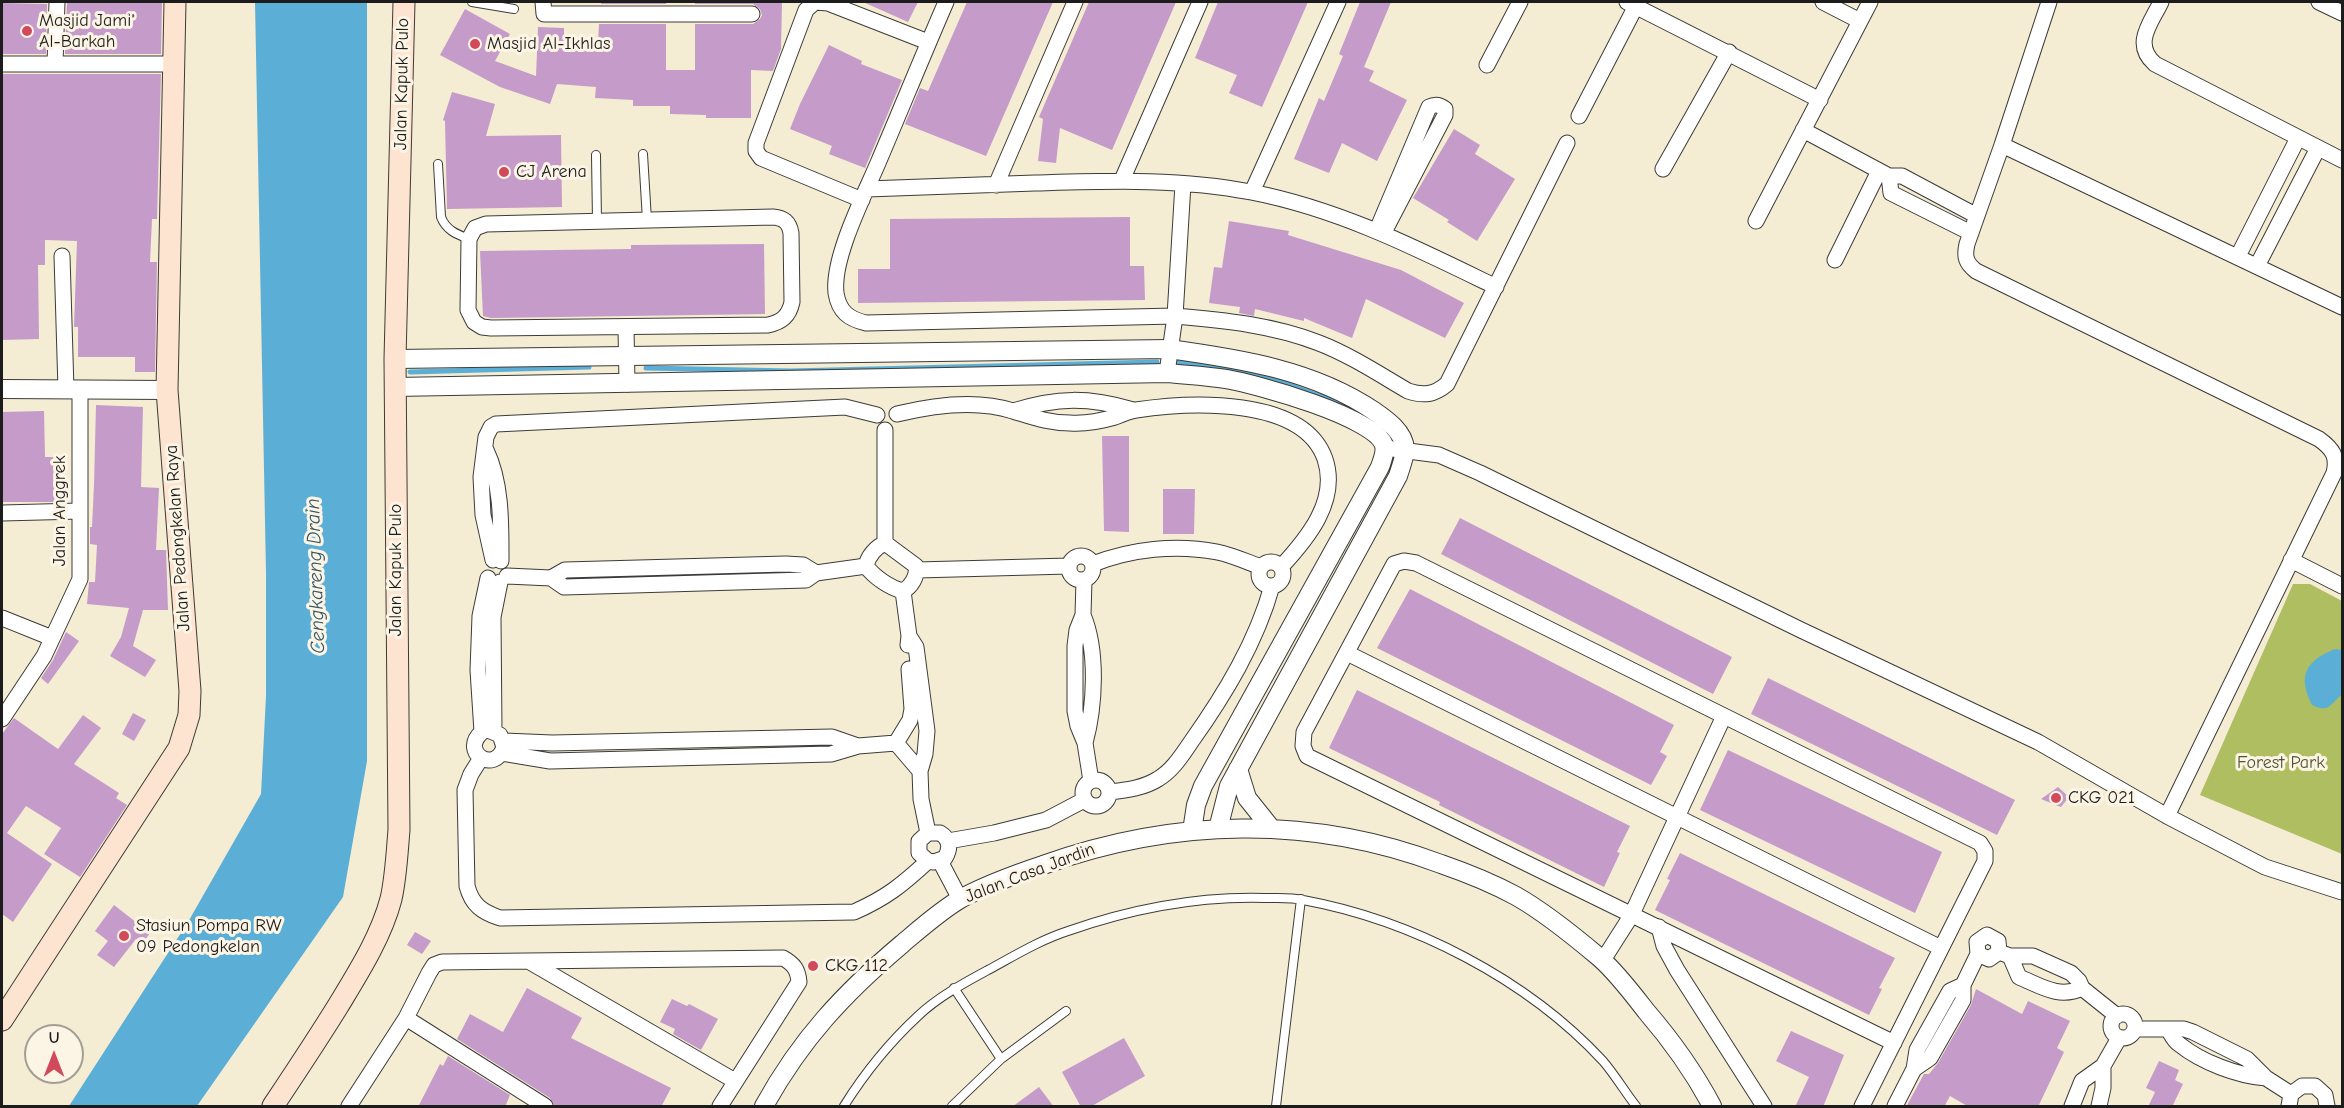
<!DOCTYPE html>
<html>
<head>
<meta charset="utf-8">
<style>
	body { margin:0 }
	#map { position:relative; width:2344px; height:1108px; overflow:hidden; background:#f4ecd3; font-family:"Comic Neue",sans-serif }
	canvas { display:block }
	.frame { position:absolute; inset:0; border:3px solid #1c1c1c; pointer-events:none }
	.north { position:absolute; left:24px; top:1024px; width:60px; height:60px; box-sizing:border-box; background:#fcf5e5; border:2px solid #a29e95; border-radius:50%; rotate:0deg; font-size:16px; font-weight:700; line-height:24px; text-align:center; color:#1c1c1c }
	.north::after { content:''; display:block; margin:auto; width:21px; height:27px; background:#d1495b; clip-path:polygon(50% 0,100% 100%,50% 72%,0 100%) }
</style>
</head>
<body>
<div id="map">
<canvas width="2344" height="1108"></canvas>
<div class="frame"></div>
<div class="north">U</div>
</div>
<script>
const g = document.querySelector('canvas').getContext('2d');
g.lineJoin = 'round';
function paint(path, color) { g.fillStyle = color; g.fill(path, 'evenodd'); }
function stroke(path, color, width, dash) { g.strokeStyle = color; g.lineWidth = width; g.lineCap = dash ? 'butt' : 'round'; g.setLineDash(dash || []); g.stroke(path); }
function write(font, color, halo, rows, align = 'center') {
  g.font = font + ' "Comic Neue",sans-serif'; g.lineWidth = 6; g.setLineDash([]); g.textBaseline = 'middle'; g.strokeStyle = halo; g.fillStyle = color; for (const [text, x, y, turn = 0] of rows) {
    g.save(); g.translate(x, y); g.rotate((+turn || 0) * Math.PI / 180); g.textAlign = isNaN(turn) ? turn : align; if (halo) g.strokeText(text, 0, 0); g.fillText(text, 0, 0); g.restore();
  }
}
paint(new Path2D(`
	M2293,584H2310L2342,601V854L2200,795Z`), '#aebe61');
paint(new Path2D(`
	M255,2H367V761L343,897L197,1106H69L188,922L261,794L266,696V573Z
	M2335,649L2342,650V694C2330,705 2329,713 2312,705C2297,675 2306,661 2335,649Z`), '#5bafd7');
stroke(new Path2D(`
	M1176,362L1266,376L1355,409
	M646,368L791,371L1157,362
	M410,372L589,367`), '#5bafd7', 5);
paint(new Path2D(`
	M67,2H162L161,54H65Z
	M601,2H666V4H601Z
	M695,2H782L781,49L773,71L751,70V118H706V115L670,114V106H633V100L595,98L596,87L557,84L550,104L500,87L440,55L465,9L510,34L495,61L536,76L538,27L564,28V43L598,45L599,24H666V70H695V24H753L760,19L762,15L760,9L753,4H695Z
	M863,2H918L908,22Z
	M967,2H1053L986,156L905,124L920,88L928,91Z
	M1089,2H1176L1112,150L1060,128L1056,163L1038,161L1043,119L1039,117Z
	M1218,2H1308L1262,107L1229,93L1237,75L1195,58Z
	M1360,2H1391L1364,67L1374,71L1369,81L1407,100L1377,161L1342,143L1329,173L1294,159L1319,98L1324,101L1343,56L1339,54Z
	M2,3L47,4L46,54H2Z
	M829,45L862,61L861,64L902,80L865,168L829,154L832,146L790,129L800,104Z
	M2,74H161L157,219H152L150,262H157L155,372H135V357H78V327H74L77,241L45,240V265H38L39,339L2,340Z
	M452,92L495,104L486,136L561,135L562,207L447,209L445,121L443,120Z
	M1454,129L1480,145L1475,154L1515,179L1477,241L1447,222L1449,220L1413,198Z
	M1130,217V266H1144L1145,300L858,303V269H890V219Z
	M1229,221L1289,231L1288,235L1401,270L1464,303L1445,338L1366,299L1352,338L1304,318V321L1255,309L1254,316L1239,313L1240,307L1209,303L1214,267L1222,268Z
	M764,244L765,314L491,318L483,316L480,251L631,249V245Z
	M96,405L143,407L141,487L159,488L156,550H166L168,610H143L133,646L156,660L145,677L110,656L121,637L129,608L87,604L89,582H95L97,545L90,544V527H92L94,485Z
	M44,411L45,457H62L63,502H2V412Z
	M1102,436H1129V532L1104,531Z
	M1163,489H1195L1194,534H1163Z
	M1460,518L1732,657L1713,694L1441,554Z
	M1410,589L1674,725L1660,752L1667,756L1651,785L1377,648Z
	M66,632L79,641L48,684L41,678L53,660Z
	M1768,678L2015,800L1997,835L1751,714Z
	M1357,690L1630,826L1617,852L1620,853L1604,887L1439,805L1440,802L1329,748Z
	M133,713L146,720L134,741L122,734Z
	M83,715L101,728L74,764L119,793L116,798L127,805L80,877L44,854L61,828L26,806L7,833L52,864L13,922L2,914V734L14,718L58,749Z
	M1728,750L1942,852L1915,913L1700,810Z
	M2058,787L2069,797L2061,807L2041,799Z
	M1680,853L1895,958L1879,988L1882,989L1869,1015L1655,910L1670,880L1667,879Z
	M114,905L150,933L142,944L136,939L114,967L97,955L108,941L95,931Z
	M415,932L431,941L422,954L407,945Z
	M527,988L582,1018L571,1038L671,1088L661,1107H555L550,1098L457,1039L470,1014L503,1032Z
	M1976,989L2022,1014L2028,1001L2070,1021L2057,1048L2064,1052L2038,1107H1969L1950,1096L1944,1107H1906L1924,1074H1929L1938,1063L1971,1005Z
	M672,999L687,1006L689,1004L718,1019L701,1050L673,1034L675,1029L660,1022Z
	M1791,1031L1844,1055L1823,1107H1795L1809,1077L1776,1061Z
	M1124,1038L1145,1076L1090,1107H1081L1062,1072Z
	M448,1056L510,1095L505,1107H418L440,1064L443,1066Z
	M2159,1061L2179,1070L2175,1080L2183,1084L2172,1107H2148L2155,1092L2146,1088Z
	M1039,1087L1054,1107H1012Z`), '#c59bca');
const service = new Path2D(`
	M472,2L514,9
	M643,154L647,220
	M596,155L597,221
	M438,164L441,217C446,230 456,234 469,239
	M1001,1059L1066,1011
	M844,1106C864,1074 890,1042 918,1016C938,997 964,983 988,970C1014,956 1040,940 1068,931C1131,909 1199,896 1265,898C1277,898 1291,897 1303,900C1412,920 1527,979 1603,1061C1615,1075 1625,1092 1636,1106
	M952,1106L1001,1059L954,988
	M1276,1106L1301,899`);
const minor = new Path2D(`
	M543,2L544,14H752
	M946,2C923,55 901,109 878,163C864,196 832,258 836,293C839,312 849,319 866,323L1175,316C1223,320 1273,325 1319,343C1350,355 1379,374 1408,391C1424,396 1434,395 1447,384L1567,143
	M1627,2L1820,100
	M1823,2L1860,21
	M2049,2L2002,145L1967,244C1964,257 1966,263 1976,271L2319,439C2333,449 2338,457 2334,473L2167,816
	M2161,2C2151,23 2132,44 2155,64L2342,160
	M2319,2L2342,13
	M2,64H173
	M55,64L57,2
	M1487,65L1520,2
	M1579,116L1638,2
	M1803,130L1889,176H1902L1977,216
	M2002,145L2342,307
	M1663,169L1729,52
	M1889,176L1891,193L1971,233
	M1122,180L1200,2
	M996,185L1075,2
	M867,189C923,187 979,185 1035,183C1107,181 1180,178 1251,192C1339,209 1416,248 1496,287
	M1252,192L1338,2
	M862,200L761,158L756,151V143L806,10L815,2L828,3L928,42
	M773,217C784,218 789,222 791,233L792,302C789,316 782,322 768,325L491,328L482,327L474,322L468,310L469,239L475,228L486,224Z
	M1756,221L1870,2
	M1377,230L1429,107C1435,104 1439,104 1445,109V115L1384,232
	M62,256L66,390
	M2238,256L2298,138
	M1835,260L1879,171
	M2257,266L2318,148
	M626,327L627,384
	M1167,373L1175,316L1183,184
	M1013,411C1057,397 1089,397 1133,410
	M897,414C934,405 976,399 1013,411C1033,417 1048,423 1070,423C1085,424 1101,421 1115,417C1122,414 1129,411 1136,410C1189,402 1303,396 1325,459C1339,501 1307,539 1281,567
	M885,430V543
	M1385,448L1439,455L1480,473L1801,630L2038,742L2167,816L2265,867L2342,892
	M486,450C502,483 501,525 501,561
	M2,513L80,511
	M885,543L916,566C918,576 911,587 903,591C890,588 874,577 866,566C868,556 876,547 885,543Z
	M1069 568a12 12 0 1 1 24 0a12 12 0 1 1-24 0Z
	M493,560L483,515L481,477L486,437L491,427L496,424L845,407L877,415
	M2291,560L2342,586
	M1259 574a12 12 0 1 1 24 0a12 12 0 1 1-24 0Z
	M1093,564C1131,549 1176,544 1217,552C1232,555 1247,562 1261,567
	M917,570L1069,566
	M507,576L551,578L565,570L786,564L803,565L816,573
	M551,578L564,587L806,580L816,573L866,566
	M1084,580L1083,615L1077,630L1075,646V711L1078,726L1085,743L1091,781
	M903,591L909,636L908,645
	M1083,615C1098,651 1095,706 1085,743
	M2,618L52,638
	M909,636L916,647L927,731L925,754L920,771L921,799L928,833
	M1347,653L1941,948
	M2,719L44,656L80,579V390
	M494,731L493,617L500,582
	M482,732L488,730L500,735L504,747C495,775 459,752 482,732L478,670L480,616L488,578
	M504,741L552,743L832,737L858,746
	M896,743L910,720L912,709L909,669
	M896,743L920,771
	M502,753L550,761L831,754L858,746L896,743
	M481,758L471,774L465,790L467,886C472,905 482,912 500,918L854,912C886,898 902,885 928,861L934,862L945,858C951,848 950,839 940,833H928L919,841V853L928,861
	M1083 793a13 13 0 1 1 26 0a13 13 0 1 1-26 0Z
	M1110,792C1126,790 1144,788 1158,779C1173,770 1182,755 1191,742C1225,694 1256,643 1272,586
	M948,841L994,833L1046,820L1084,800
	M940,861L960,899
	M1659,927L1664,946L1677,970L1764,1106
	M1987,935L1998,941L1999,952L1989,959L1978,954L1977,942Z
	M1999,952L2010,956H2033L2071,973L2079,981L2082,988L2117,1016
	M2010,956L2019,977C2041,986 2059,999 2082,988
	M1603,960L1631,916L1724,716
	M530,962L735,1081
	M2111 1026a12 12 0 1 1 24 0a12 12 0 1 1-24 0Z
	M406,1018L545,1106
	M2136,1029H2184L2193,1032L2247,1059L2266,1078L2291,1094
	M2168,1029C2171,1034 2174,1041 2179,1044C2201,1062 2238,1076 2266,1078
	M1914,1069L1930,1058L1963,1000V985L1978,954
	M349,1106L406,1018L429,973L434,965L442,962L783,958C794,964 798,970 799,982L720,1106
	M1862,1106L1985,861V851L1980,843L1416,563L1404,561L1394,564L1304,732L1303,746L1307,756L1894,1043
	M1895,1106L1914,1069L1917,1050L1950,991L1963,985
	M2072,1106L2082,1081L2103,1066
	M2099,1106L2103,1088V1066L2119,1038
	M2289,1106L2291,1094L2302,1086H2315L2325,1095L2327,1106`);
const tertiary = new Path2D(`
	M395,359L1169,349C1241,359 1313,370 1374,411C1387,420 1404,432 1405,449C1405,457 1400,469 1398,476L1229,786L1218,829
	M395,387L1167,373C1187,375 1207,376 1226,379C1256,384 1375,417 1384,445C1386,452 1382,461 1380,467L1203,786L1196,805L1192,831
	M2,389L167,390
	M1238,769L1247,798L1271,828
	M764,1106C801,1039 844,993 902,944C921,928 941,910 962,898C988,884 1016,874 1043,865C1174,818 1311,815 1441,864C1467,873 1492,883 1516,896C1546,913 1574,936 1600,958C1617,973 1632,993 1646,1011C1671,1040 1694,1072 1712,1106`);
const secondary = new Path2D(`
	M2,1020L179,748L189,715L190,691L167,390L175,2
	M273,1106C295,1073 317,1040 338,1006C358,973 381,937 391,899C396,877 397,853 399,830L395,359L404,2`);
stroke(service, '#3c3b37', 10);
stroke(minor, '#3c3b37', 17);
stroke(tertiary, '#3c3b37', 20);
stroke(secondary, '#3c3b37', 23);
stroke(service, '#fff', 8);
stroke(minor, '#fff', 15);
stroke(tertiary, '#fff', 18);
stroke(secondary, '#fde4d0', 21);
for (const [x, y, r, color] of [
	[27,31,6,"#d1495b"],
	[475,44,6,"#d1495b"],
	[504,172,6,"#d1495b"],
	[2056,798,6,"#d1495b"],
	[124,936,6,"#d1495b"],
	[813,966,6,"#d1495b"]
]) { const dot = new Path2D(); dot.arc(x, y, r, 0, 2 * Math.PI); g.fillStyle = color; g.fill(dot); stroke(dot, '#fcf5e5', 2); }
write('18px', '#1c1c1c', '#fcf5e5', [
	["Masjid Jami'",39,21],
	["Al-Barkah",39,42],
	["Masjid Al-Ikhlas",487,44],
	["CJ Arena",516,172],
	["CKG 021",2068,798],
	["Stasiun Pompa RW",136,926],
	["09 Pedongkelan",136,947],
	["CKG 112",825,966]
], 'left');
write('18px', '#1c1c1c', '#fcf5e5', [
	["Jalan Kapuk Pulo",402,84,-89],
	["Jalan Anggrek",60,511,-90],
	["Jalan Pedongkelan Raya",178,538,-94],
	["Jalan Kapuk Pulo",396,570,-90],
	["Jalan Casa Jardin",1030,873,-21]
]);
write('18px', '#4f5534', '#fcf5e5', [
	["Forest Park",2281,763]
]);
write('italic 20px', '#355767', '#fcf5e5', [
	["Cengkareng Drain",316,576,-92]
]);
</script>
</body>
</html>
